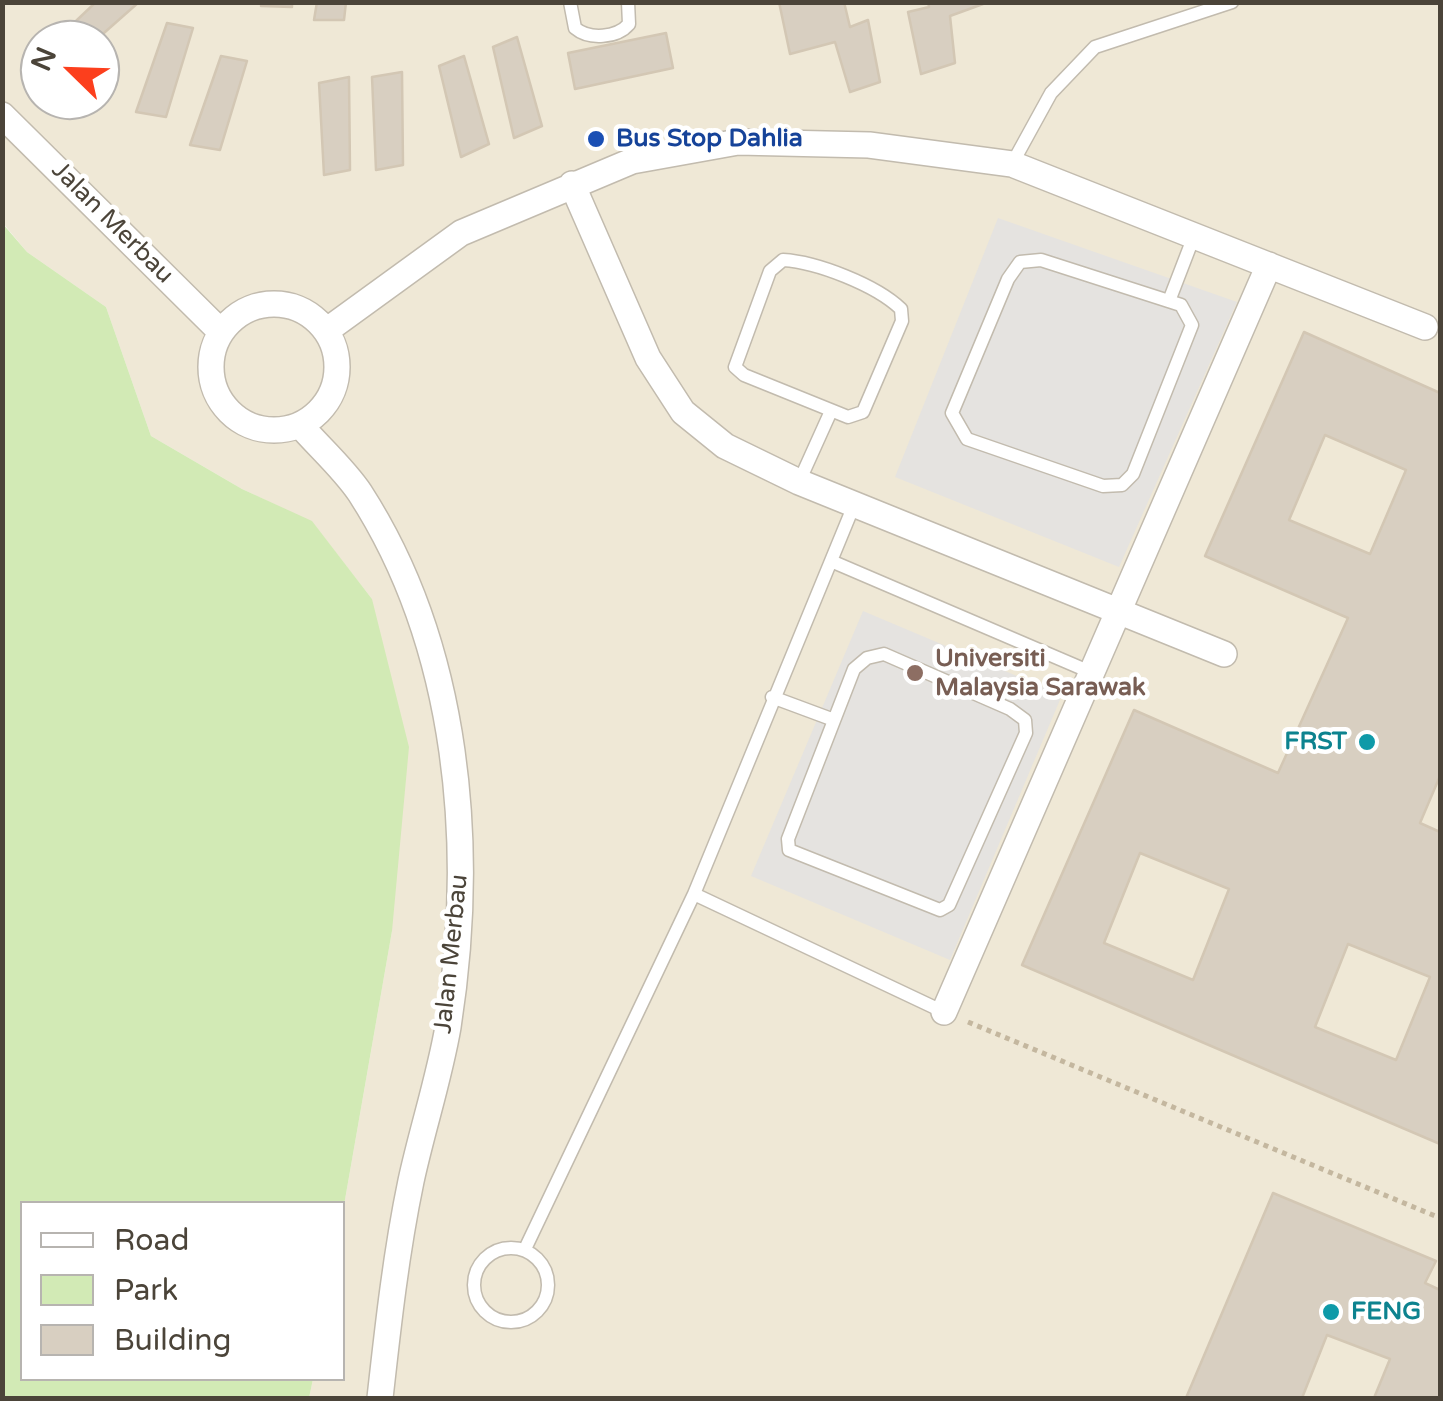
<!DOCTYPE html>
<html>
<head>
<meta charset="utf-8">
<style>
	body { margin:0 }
	#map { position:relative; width:1443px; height:1401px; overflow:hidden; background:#f6f3ec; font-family:"Varela Round",sans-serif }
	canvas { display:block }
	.frame { position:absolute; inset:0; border:5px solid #4b4439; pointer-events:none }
	.legend { position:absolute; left:20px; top:1201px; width:325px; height:180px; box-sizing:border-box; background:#fff; border:2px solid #b7b4b0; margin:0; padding:12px 18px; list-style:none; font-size:30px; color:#4b4439 }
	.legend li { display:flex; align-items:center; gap:20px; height:50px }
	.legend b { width:50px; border:2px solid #b7b4b0 }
	.north { position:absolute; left:20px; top:20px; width:100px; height:100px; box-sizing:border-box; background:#fff; border:2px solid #b7b4b0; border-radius:50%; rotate:293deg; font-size:28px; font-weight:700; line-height:40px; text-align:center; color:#4b4439 }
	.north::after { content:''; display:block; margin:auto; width:35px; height:45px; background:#fc3f1d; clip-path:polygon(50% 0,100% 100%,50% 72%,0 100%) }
</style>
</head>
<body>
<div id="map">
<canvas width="1443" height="1401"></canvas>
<div class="frame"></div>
<ul class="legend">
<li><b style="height:12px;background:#fff"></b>Road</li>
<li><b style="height:28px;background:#d2eab5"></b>Park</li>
<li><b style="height:28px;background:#d8cfc1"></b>Building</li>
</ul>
<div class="north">N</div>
</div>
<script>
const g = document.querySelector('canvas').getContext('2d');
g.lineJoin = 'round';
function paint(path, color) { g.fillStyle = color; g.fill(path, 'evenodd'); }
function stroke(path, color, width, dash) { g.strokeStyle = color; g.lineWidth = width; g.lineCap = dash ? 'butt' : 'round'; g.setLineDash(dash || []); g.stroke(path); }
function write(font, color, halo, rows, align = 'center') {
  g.font = font + ' "Varela Round",sans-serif'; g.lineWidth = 9; g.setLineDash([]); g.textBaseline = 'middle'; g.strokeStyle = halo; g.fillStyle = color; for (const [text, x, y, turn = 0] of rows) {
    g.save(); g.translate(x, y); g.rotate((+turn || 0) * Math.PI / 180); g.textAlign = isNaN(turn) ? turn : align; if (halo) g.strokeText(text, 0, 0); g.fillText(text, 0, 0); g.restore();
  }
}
paint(new Path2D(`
	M2,3H1440V1398H309L313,1379L342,1378L343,1211L392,931L372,599L312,522L242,489L151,436L106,307L27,252L3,223ZM40,40H100V100H40Z`), '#efe8d6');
paint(new Path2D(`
	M2,223L27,252L106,307L151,436L242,489L312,521L372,599L409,747L392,931L343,1211L342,1204H22V1378L313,1379L309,1398H3Z`), '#d2eab5');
paint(new Path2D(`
	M998,218L1237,302L1119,567L895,477Z
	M863,611L1062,695L950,960L751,876Z`), '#e5e3e0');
const building = new Path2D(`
	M96,2H139L96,40L57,39Z
	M262,2H292V7L261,6Z
	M317,2H346L344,20H314Z
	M779,2H844L850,27L868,20L880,82L850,92L835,42L790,54Z
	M928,2L983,4L950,16L955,63L921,74L908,12L929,7Z
	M167,23L193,28L166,117L136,112Z
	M666,33L673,68L575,89L568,53Z
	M517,37L542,126L514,138L493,47Z
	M221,56L247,61L220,150L190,145Z
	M464,56L489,144L461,157L439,66Z
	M402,72L403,165L376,170L372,77Z
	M349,77L350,170L324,175L319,83Z
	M1304,332L1440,393V776L1420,823L1440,832V1144L1022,965L1134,710L1278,773L1348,618L1205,556ZM1325,435L1406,470L1370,554L1289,520ZM1140,853L1229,889L1193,980L1104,943ZM1348,944L1430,977L1396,1060L1315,1027Z
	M1273,1193L1436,1261L1425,1283L1440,1290V1398H1374L1390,1359L1327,1335L1302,1398H1186Z`);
paint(building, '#d8cfc1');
stroke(building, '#d3c7b4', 2.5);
const service = new Path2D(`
	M570,2L575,28C589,40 617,38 629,24L628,2
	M1012,164L1051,93L1095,47L1232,2
	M783,260C817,262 876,285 901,309L902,321L863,412L848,417L744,375L735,367L770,271Z
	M1041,260L1181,305L1192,325L1133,474L1122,485L1103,486L967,439L952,413L1008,279L1020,262Z
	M1169,301L1194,236
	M799,482L831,411
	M854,505L694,894L944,1012
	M831,561L1095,674
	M884,654L1010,709L1025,720L1026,733L949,905L940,910L789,850L788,839L854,669L867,658Z
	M772,697L834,720
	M474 1285a37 37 0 1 1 74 0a37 37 0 1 1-74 0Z
	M525,1249L694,894`);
const minor = new Path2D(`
	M2,115L221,332
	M572,184L648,358L683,412L725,446L799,482L1224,654
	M211 367a63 63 0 1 1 126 0a63 63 0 1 1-126 0Z
	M326,331L461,233L632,161L738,142L869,145L1012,164L1425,327
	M300,425C319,447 344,469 360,493C460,648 476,849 448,1027C439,1079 422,1130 411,1181C396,1253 388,1326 380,1398
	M944,1012L1269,265`);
stroke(service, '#c2bbae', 15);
stroke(minor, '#c2bbae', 28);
stroke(new Path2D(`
	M968,1022L1440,1218`), '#c4b79f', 5, [5, 5]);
stroke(service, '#fff', 12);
stroke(minor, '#fff', 25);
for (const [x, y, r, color] of [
	[596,139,10,"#1a4fb4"],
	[915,673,10,"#8d6e63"],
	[1367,742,10,"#0f9aa8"],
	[1331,1312,10,"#0f9aa8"]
]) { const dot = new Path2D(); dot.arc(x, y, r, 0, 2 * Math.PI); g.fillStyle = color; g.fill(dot); stroke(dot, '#fff', 4); }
write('bold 25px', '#164399', '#fff', [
	["Bus Stop Dahlia",616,139]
], 'left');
write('25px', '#4b4439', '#fff', [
	["Jalan Merbau",112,223,45],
	["Jalan Merbau",452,954,-84]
]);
write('bold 25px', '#785e54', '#fff', [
	["Universiti",935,659],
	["Malaysia Sarawak",935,688]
], 'left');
write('bold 25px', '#0d838f', '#fff', [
	["FRST",1347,742],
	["FENG",1351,1312,"left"]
], 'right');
</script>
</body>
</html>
